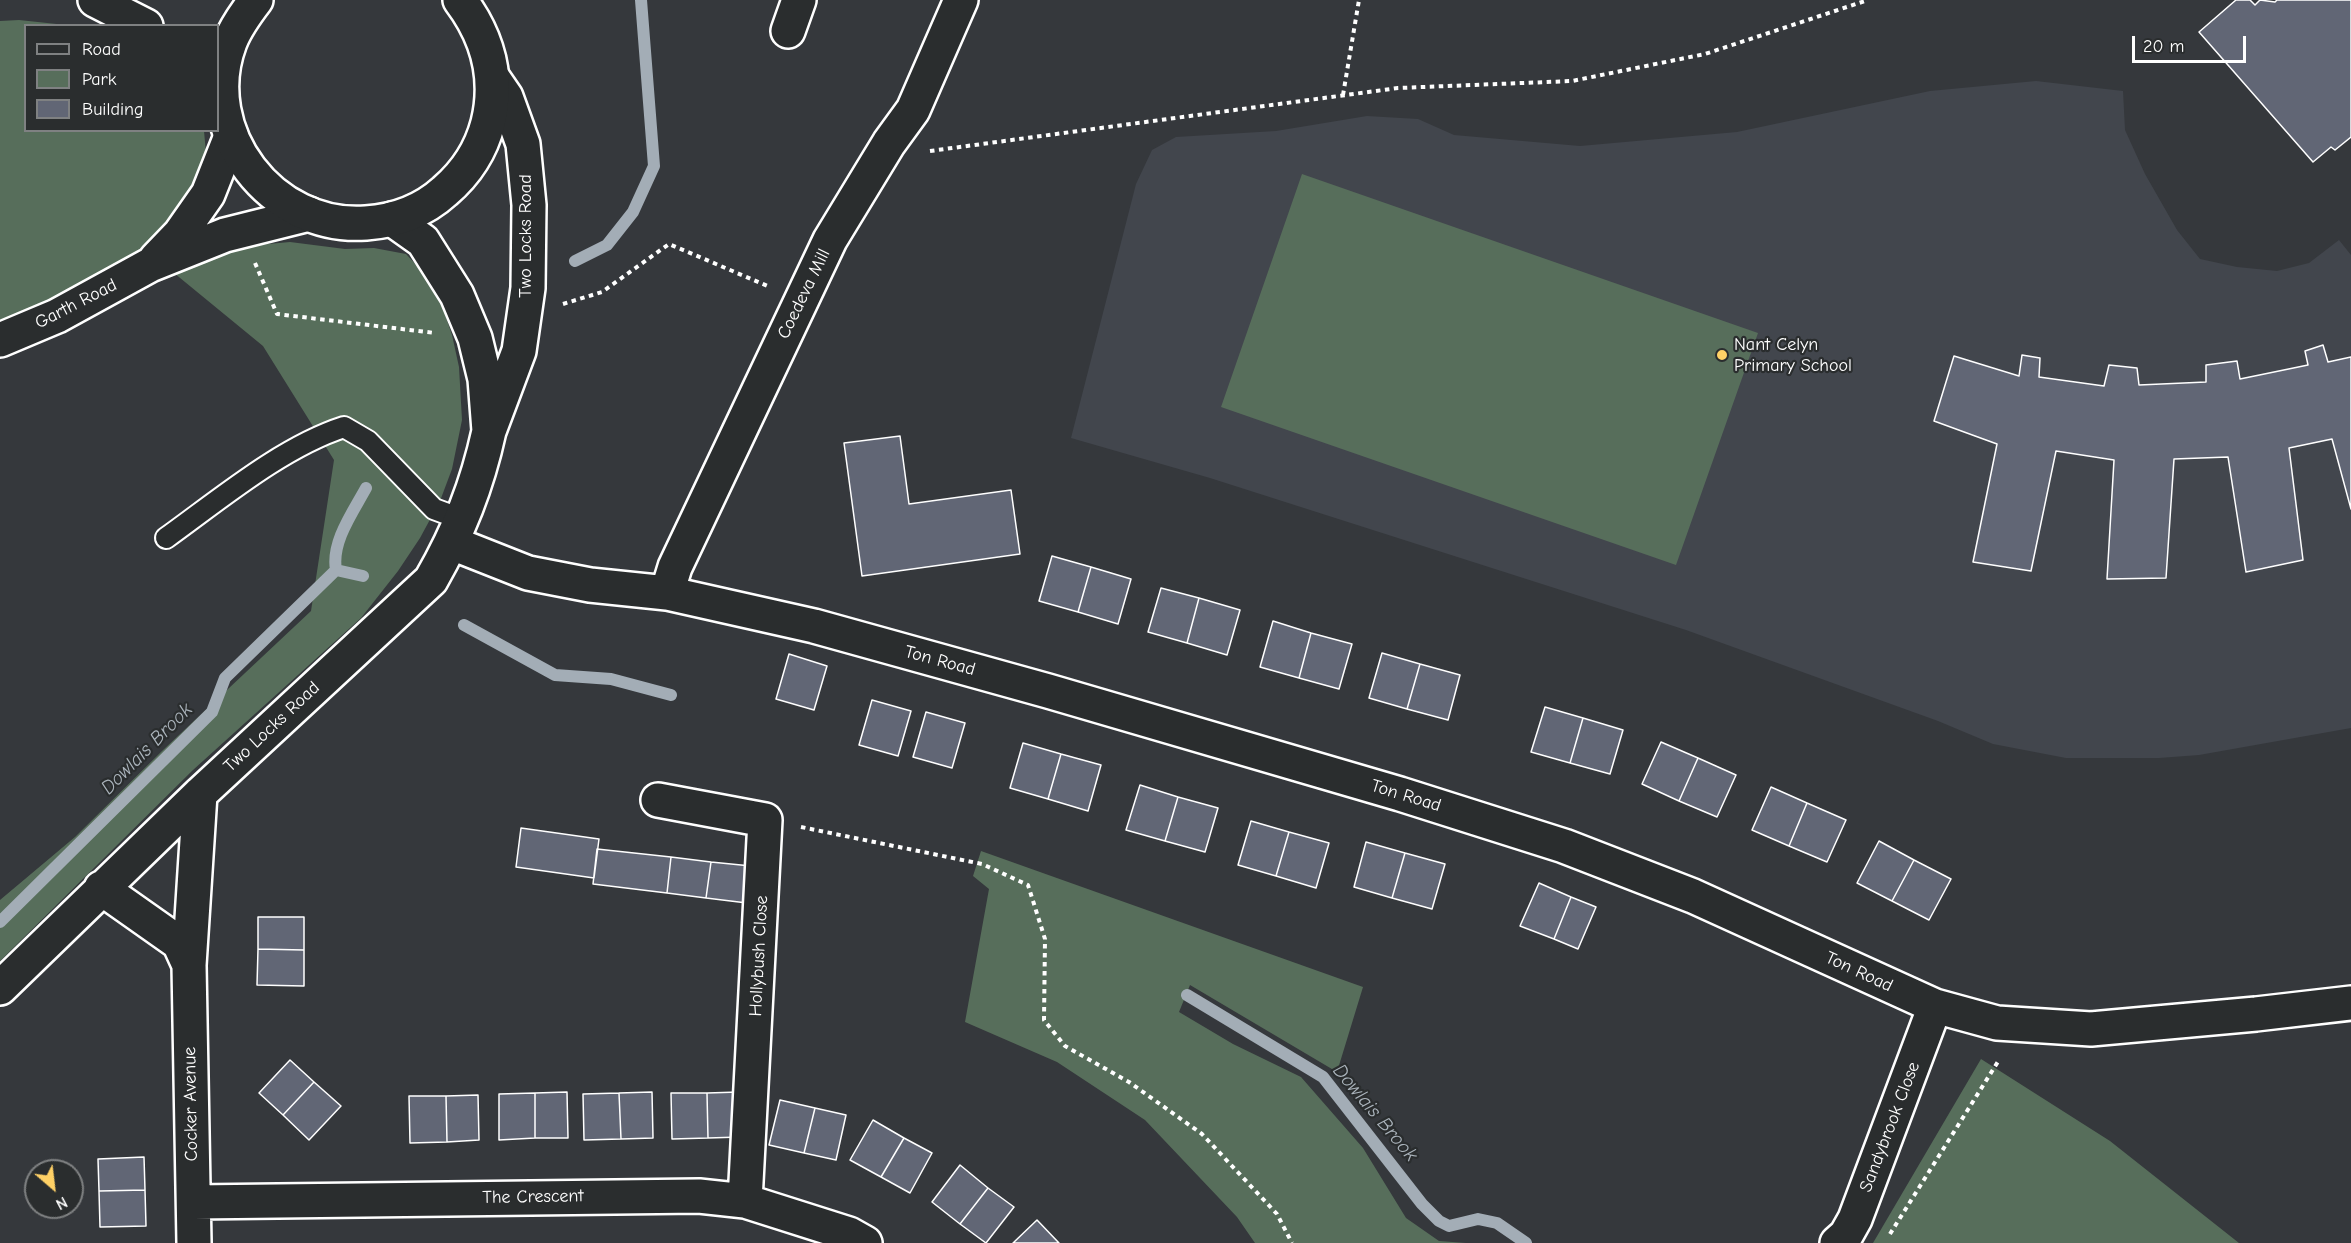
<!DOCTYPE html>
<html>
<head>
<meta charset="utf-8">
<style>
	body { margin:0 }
	#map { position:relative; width:2351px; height:1243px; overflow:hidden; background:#35383c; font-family:"Comic Neue",sans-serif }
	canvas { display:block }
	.legend { position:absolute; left:24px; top:24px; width:195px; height:108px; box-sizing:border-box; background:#2a2d2e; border:2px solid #7f8182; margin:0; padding:8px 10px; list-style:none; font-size:18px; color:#fff }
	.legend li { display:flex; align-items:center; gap:12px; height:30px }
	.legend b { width:30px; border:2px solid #7f8182 }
	.north { position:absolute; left:24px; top:1159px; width:60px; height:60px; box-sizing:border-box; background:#2a2d2e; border:2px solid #7f8182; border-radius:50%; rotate:152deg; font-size:16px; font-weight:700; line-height:24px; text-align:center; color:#fff }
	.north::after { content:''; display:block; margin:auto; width:21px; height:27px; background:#ffd166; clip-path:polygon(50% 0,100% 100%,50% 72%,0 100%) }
	.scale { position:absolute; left:2132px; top:36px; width:114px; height:27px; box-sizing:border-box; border:3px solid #fff; border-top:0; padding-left:8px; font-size:18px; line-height:21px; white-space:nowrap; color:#fff; -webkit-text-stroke:4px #2a2d2e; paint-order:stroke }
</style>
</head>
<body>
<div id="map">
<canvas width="2351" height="1243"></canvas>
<ul class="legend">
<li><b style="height:8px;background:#2a2d2e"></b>Road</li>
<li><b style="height:16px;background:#576e5b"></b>Park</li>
<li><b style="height:16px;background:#616675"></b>Building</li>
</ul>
<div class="north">N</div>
<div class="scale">20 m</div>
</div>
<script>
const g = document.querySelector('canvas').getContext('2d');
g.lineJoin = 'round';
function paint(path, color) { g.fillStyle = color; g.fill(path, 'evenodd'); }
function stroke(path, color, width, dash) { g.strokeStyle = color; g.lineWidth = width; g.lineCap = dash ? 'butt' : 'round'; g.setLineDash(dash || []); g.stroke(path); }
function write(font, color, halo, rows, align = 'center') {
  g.font = font + ' "Comic Neue",sans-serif'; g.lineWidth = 4.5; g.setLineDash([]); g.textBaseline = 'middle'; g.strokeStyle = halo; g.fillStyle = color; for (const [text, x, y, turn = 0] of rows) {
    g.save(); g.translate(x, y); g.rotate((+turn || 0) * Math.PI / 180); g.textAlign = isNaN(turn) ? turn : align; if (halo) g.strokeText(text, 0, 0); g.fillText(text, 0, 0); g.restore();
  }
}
paint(new Path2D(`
	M2036,81L2123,91L2125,130L2145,174L2177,230L2200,259L2237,267L2277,271L2309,263L2339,240L2351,255V728L2199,755L2159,758H2066L1993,744L1938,721L1686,630L1210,478L1071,438L1136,184L1152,150L1176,137L1276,131L1367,116L1418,119L1454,135L1580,146L1737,132L1930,91Z`), '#42464d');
paint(new Path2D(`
	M19,20L66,25L26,26V130L204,131L206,153L199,172L175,219L141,259L0,330V21Z
	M1302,174L1758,333L1676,565L1221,407Z
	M290,242L345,249L374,248L406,254L423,272L440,299L452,335L459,367L462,420L452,469L440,501L420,538L398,571L361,618L193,770L0,961V900L75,837L162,751L311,611L334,460L263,346L174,273L235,247Z
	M981,851L1363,987L1337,1072L1190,985L1179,1012L1233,1044L1301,1077L1363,1148L1406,1218L1439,1241L1466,1243H1255L1237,1217L1145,1120L1057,1062L965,1022L989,889L973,876Z
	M1981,1059L2110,1141L2239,1243H1873Z`), '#576e5b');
stroke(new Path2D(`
	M575,261L607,245L633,212L654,166L641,0
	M336,570L363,576
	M464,625L555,675L611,679L671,695
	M0,922L212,712L225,678L336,570C331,542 353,512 366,488
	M1187,995L1323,1077L1422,1204L1439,1221L1449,1226L1478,1219L1497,1223L1526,1243`), '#a3adb6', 12);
const building = new Path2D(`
	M2236,0H2250L2255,5L2260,0L2275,2L2277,0H2351V137L2335,150L2331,147L2313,162L2199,32Z
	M2323,345L2328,362L2351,357V509L2332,439L2289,448L2303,560L2246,572L2228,457L2174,459L2166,578L2107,579L2114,460L2056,451L2031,571L1973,562L1997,444L1934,421L1954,356L2019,376L2022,355L2040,358L2039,377L2104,386L2109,365L2137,368L2139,385L2206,382V365L2237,361L2240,379L2308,365L2305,351Z
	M900,436L909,504L1011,490L1020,554L862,576L844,443Z
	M1052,556L1091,567L1078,612L1039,601Z
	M1091,567L1131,579L1118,624L1078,612Z
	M1161,588L1199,598L1187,643L1148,632Z
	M1199,598L1240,610L1227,655L1187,643Z
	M1273,621L1311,633L1299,678L1260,667Z
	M1311,633L1352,644L1339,689L1299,678Z
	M1382,653L1420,664L1407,709L1369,698Z
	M789,654L827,666L814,710L776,699Z
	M1420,664L1460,675L1448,720L1407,709Z
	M872,700L911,711L898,756L859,745Z
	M1545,707L1583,718L1570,763L1531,752Z
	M926,712L965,723L952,768L913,757Z
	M1583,718L1623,730L1610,774L1570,763Z
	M1661,742L1698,758L1679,801L1642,784Z
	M1023,743L1061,754L1048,799L1010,788Z
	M1061,754L1101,765L1088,811L1048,799Z
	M1698,758L1736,775L1717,817L1679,801Z
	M1140,785L1178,797L1165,841L1126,830Z
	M1771,787L1807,803L1789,846L1752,830Z
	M1178,797L1218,808L1205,852L1165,841Z
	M1807,803L1846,820L1827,862L1789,846Z
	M1251,821L1289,832L1276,876L1238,865Z
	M521,828L599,839L594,878L516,867Z
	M1289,832L1329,843L1316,888L1276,876Z
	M1879,841L1914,860L1892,901L1857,883Z
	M1366,842L1405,853L1392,898L1354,887Z
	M597,849L671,857L667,893L593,884Z
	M1405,853L1445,864L1432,909L1392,898Z
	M671,857L711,862L706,898L667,893Z
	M1914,860L1951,879L1929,920L1892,901Z
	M711,862L751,866L747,903L706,898Z
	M1539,883L1571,897L1554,939L1520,926Z
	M1571,897L1596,907L1578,949L1554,939Z
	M258,917H304V950L258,949Z
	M258,949L304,950V986L257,985Z
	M290,1060L314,1082L283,1115L259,1093Z
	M314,1082L341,1106L309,1140L283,1115Z
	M567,1092L568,1138H535V1093Z
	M652,1092L653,1138L621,1139L619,1093Z
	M739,1092L740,1137L708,1138L707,1093Z
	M535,1093V1138L499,1140V1094Z
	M619,1093L621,1139L584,1140L583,1094Z
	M671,1093H707L708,1138L672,1139Z
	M478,1095L479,1140L447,1142L446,1096Z
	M409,1096H446L447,1142L410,1143Z
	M780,1100L815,1108L804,1153L769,1145Z
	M815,1108L846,1115L836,1160L804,1153Z
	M873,1120L904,1138L881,1177L850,1160Z
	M904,1138L932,1153L910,1193L881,1177Z
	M144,1157L145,1190L99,1191L98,1159Z
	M960,1165L988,1188L960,1224L932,1202Z
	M988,1188L1014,1207L986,1243L960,1224Z
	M145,1190L146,1226L100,1227L99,1191Z
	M1037,1220L1059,1243H1013Z`);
paint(building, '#616675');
stroke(building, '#fff', 1.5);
const lane = new Path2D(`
	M166,538C219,500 282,447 344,427L368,441L434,509L461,519`);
const street = new Path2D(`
	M788,31L799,0
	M392,219L423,241L457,295L475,338L485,379L489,431L519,351L528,288L529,205L523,144L506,97L493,78
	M156,259L180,234L208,194L231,136
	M0,340L57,316L150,265L225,235L309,214
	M452,543L528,573L590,585L667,593L814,626L1048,691L1400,794L1564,846L1693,896L1935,1006L1997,1023L2091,1029L2256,1014L2351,1003
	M667,593L675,567L830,240L889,143L913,110L961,0
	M658,800L765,820L745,1201
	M101,888L179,943L189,965L194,1243
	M189,965L200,794
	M0,988L200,794L431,580C459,531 477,486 489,431
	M194,1202L699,1196L745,1201L849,1234L865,1243
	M1837,1243L1846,1235L1855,1219L1935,1006`);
const secondary = new Path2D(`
	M95,0L146,26
	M256,0C246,13 236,27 230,42C196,132 272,230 366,223C395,221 423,211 445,191C466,173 481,150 488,123C499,78 488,37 460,0`);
stroke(lane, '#fff', 24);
stroke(street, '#fff', 38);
stroke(secondary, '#fff', 38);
stroke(new Path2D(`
	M1343,95L1359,0
	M930,151L1398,88L1572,81L1705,54L1868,0
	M255,263L277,314L435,333
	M563,304L602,292L669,244L770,287
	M801,827L982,864L1028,885L1045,939L1044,1020L1065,1046L1129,1082L1202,1134L1277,1214L1292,1243
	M1890,1234L1999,1060`), '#fff', 4, [4.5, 4.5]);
stroke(lane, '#2a2d2e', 20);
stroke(street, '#2a2d2e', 33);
stroke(secondary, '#2a2d2e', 33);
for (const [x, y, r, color] of [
	[1722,355,6,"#ffd166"]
]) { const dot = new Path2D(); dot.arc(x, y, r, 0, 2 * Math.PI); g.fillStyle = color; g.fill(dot); stroke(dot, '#2a2d2e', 2); }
write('18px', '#fff', '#2a2d2e', [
	["Two Locks Road",526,236,-90],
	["Coedeva Mill",804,294,-64],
	["Garth Road",76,304,-27],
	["Ton Road",940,661,15],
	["Two Locks Road",272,727,-43],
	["Ton Road",1406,796,17],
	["Hollybush Close",759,956,-87],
	["Ton Road",1859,972,25],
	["Cocker Avenue",191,1104,-91],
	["Sandybrook Close",1890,1127,-69],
	["The Crescent",533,1197,-1]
]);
write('18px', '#fff', '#2a2d2e', [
	["Nant Celyn",1734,345],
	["Primary School",1734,366]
], 'left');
write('italic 20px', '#abb4bc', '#2a2d2e', [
	["Dowlais Brook",147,749,-45],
	["Dowlais Brook",1375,1113,50]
]);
</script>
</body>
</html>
